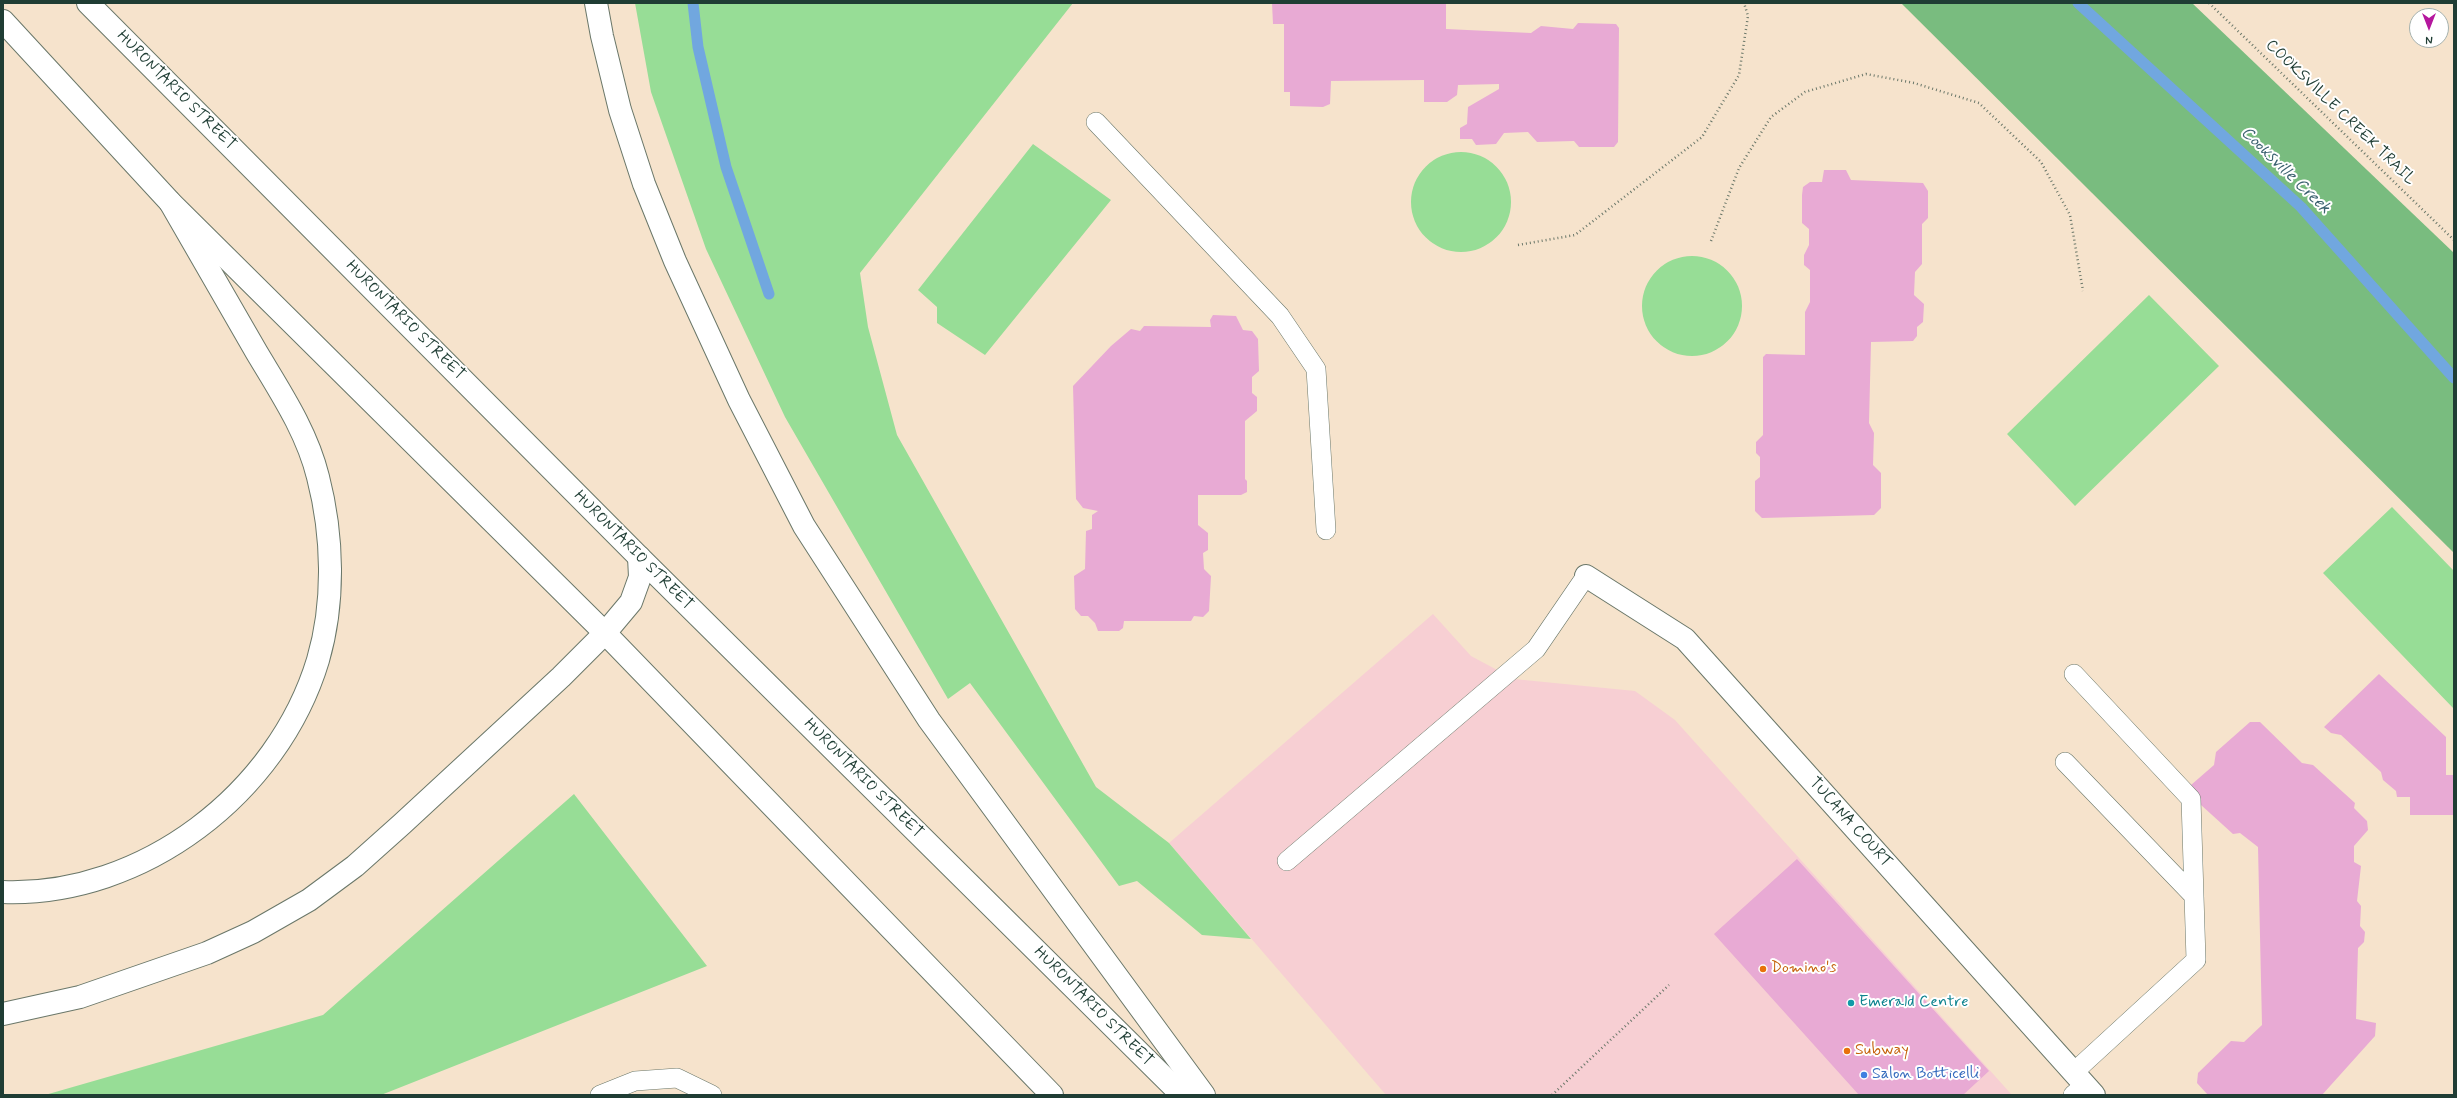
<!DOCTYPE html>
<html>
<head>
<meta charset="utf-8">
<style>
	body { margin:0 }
	#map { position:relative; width:2457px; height:1098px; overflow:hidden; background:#f6e3cc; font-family:Mynerve,sans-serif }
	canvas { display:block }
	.frame { position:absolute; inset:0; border:4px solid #1f3d34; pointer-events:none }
	.north { position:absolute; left:2409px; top:8px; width:40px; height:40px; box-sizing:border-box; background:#fff; border:1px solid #a5b1ae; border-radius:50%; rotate:180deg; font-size:11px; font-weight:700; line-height:16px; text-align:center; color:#1f3d34 }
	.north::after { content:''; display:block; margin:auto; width:14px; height:18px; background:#b5179e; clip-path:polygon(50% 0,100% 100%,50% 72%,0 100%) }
</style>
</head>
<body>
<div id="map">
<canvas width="2457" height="1098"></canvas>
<div class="frame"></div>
<div class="north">N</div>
</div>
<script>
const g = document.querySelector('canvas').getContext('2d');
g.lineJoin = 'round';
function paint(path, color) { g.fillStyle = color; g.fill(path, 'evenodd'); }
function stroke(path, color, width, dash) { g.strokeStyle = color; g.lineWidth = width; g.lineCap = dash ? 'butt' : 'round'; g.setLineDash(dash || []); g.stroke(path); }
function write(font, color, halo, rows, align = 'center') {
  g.font = font + ' Mynerve,sans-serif'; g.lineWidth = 4; g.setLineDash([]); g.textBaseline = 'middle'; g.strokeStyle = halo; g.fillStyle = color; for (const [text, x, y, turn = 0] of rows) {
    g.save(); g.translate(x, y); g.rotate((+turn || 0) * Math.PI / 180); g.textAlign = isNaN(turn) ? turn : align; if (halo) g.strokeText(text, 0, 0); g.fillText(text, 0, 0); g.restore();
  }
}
paint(new Path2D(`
	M1433,614L1471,656L1514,679L1635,691L1675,720L2012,1095H1386L1169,843Z`), '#f7cfd3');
paint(new Path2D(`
	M635,3H1073L860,273L868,327L897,435L1096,787L1169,843L1251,939L1202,935L1137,881L1119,886L970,683L948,699L785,417L706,249L651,92Z
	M1033,144L1111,200L985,355L937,323V307L918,290Z
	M1411 202a50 50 0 1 1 100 0a50 50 0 1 1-100 0Z
	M1642 306a50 50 0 1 1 100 0a50 50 0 1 1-100 0Z
	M2149,295L2219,366L2075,506L2007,434Z
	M2392,507L2454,571V709L2323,573Z
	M574,794L707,966L381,1095H45L323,1015Z`), '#97dd96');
paint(new Path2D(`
	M1901,3H2192L2454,253V553Z`), '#79bc7f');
stroke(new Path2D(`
	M693,3L698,47L726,167L769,294
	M2078,3L2301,207L2454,378`), '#71a7df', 11);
paint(new Path2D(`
	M1272,3H1446V29L1531,33L1541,26L1573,29L1578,23L1616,24L1619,28L1618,142L1614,147H1579L1574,141L1537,142L1528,132L1504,133L1496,144L1476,145L1472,139H1460V128L1467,124L1468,107L1499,89V84L1458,85L1457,95L1447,102H1424V80L1331,81L1330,104L1323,107L1290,106V92H1284V24H1273Z
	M1824,170H1846L1851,180L1923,183L1928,191V218L1922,224V264L1915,272L1914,295L1924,304L1923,322L1917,327V336L1913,341L1871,342L1869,423L1874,433L1873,465L1881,473V508L1874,515L1762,518L1755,511V481L1760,477V457L1756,453V442L1763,435V357L1766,354L1805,355V312L1810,302V270L1804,265V255L1809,245V229L1802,223V195L1803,187L1810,182H1822Z
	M1213,315L1236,316L1243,330L1252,331L1258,339L1259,371L1252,377V393L1257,397V411L1245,421V479L1247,481V492L1241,495H1198V525L1208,533V550L1203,553L1204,569L1211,576L1209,611L1203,617L1194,616L1191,621H1124L1123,628L1119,631H1098L1095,623L1088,616H1081L1075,609L1074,576L1085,569L1086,531L1092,529V515L1098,511L1083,508L1076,499L1073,386L1111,346L1131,329L1140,331L1144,326L1211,327L1210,320Z
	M2379,674L2446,737V775H2454V815H2410V797H2397L2396,791L2383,780L2381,772L2341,735L2331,733L2324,727Z
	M2250,722H2260L2302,763L2313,765L2355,803L2354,808L2367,821L2368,830L2354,846V862L2361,866L2357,901L2361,906L2360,926L2365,932L2364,942L2358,948L2356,1019L2376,1023L2375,1036L2322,1095H2208L2197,1083L2198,1073L2231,1041L2244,1042L2262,1025L2258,847L2240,833L2233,834L2190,795L2191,785L2214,765L2216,752Z
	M1797,859L1989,1071L1963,1095H1859L1714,934Z`), '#e8aad4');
const service = new Path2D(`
	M1096,122L1280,316L1316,369L1326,530
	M2074,674L2191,799L2196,960L2074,1072
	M2065,762L2194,896
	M1287,861L1536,649L1586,576
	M600,1095L635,1081L677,1078L712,1095
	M2073,1095L2085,1085`);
const minor = new Path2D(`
	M1586,576L1685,639L2094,1095`);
const primary = new Path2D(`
	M88,3L639,557L1182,1095
	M3,21L170,202L605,633L1052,1095`);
const motorway = new Path2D(`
	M596,3L602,36L620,110L644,184L675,261L739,400L804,526L929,720L1204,1095
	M3,892C143,897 278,793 318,660C335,602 333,535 318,477C307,432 281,393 257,353C228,303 199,252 170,202
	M3,1014L80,997L207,953L253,932L309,900L355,866L402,824L561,677L605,633L631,602L640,577L639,557`);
stroke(service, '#6a7769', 20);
stroke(minor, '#6a7769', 24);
stroke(primary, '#6a7769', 24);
stroke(motorway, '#6a7769', 24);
stroke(new Path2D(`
	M2209,3L2454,240
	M1711,241L1739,168L1771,117L1805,92L1866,74L1914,83L1979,103L2041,162L2070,215L2083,291
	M1518,245L1575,235L1702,137L1739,75L1748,16L1744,3
	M1552,1095L1669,985`), '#6a7769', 2.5, [1, 3]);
stroke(service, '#fff', 19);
stroke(minor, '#fff', 22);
stroke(primary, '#fff', 22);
stroke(motorway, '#fff', 22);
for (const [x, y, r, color] of [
	[1763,969,4,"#e8710a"],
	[1851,1003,4,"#0f9aa8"],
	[1847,1051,4,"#e8710a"],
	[1864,1075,4,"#3f7fe0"]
]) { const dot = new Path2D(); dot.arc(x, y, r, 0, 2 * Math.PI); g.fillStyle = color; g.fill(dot); stroke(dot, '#fff', 1.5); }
write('16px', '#1f3d34', '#fff', [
	["HURONTARIO STREET",176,91,45],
	["COOKSVILLE CREEK TRAIL",2340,113,44],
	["HURONTARIO STREET",405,321,45],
	["HURONTARIO STREET",633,551,45],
	["HURONTARIO STREET",863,779,45],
	["TUCANA COURT",1850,823,48],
	["HURONTARIO STREET",1093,1007,45]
]);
write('16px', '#c56008', '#fff', [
	["Domino's",1771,969],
	["Subway",1855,1051]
], 'left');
write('16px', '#0d838f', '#fff', [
	["Emerald Centre",1859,1003]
], 'left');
write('16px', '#366cbe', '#fff', [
	["Salon Botticelli",1872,1075]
], 'left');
write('italic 17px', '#3c6270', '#fff', [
	["Cooksville Creek",2285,171,44]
]);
</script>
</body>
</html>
